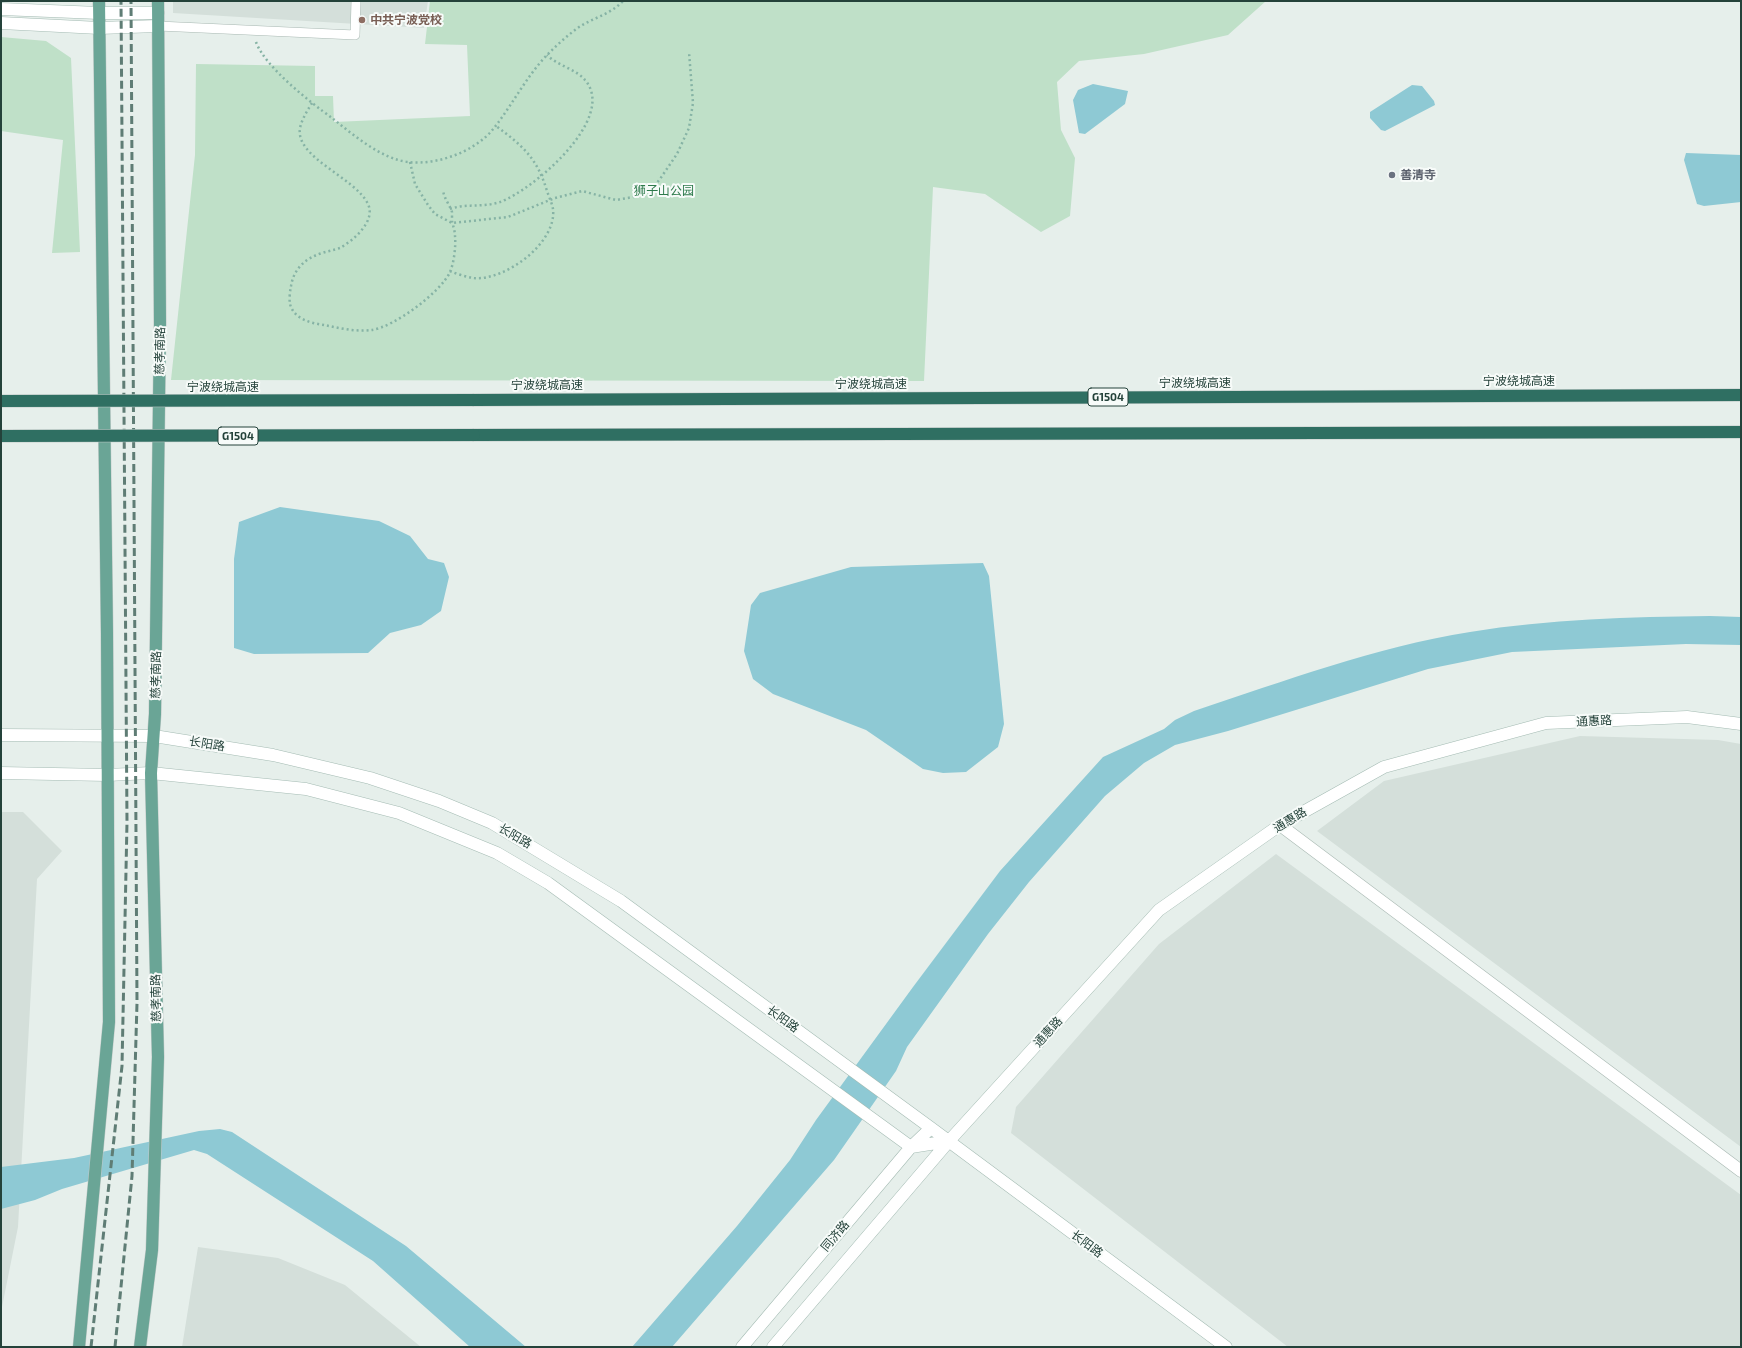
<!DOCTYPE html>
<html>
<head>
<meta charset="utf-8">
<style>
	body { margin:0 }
	#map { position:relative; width:1742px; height:1348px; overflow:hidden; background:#e6efeb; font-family:"Exo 2",sans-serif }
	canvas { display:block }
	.frame { position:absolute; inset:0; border:2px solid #24423a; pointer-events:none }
</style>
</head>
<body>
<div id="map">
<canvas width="1742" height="1348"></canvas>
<div class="frame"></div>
</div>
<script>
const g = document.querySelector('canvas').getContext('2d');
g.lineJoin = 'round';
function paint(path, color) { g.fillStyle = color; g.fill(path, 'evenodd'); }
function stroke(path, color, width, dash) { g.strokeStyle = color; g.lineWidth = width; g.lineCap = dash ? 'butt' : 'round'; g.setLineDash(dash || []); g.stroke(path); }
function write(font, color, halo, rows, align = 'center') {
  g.font = font + ' "Exo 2","Noto Sans SC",sans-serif'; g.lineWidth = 4; g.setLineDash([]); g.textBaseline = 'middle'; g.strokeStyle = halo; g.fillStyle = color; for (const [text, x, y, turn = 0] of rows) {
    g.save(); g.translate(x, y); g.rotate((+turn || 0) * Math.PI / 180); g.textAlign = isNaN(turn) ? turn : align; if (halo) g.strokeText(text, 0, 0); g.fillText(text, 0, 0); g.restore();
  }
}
paint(new Path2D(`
	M173,1H428L424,28L173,13Z
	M1580,736L1718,740L1741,744V1147L1317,831L1384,781Z
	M1,812H23L62,851L37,879L18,1227L1,1312Z
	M1276,854L1741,1195V1347H1288L1011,1133L1016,1107L1159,944Z
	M198,1247L278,1258L345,1285L421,1347H182Z`), '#d4dfda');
paint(new Path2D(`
	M430,1H1266L1228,35L1144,54L1079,61L1057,82L1061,130L1075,158L1070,216L1041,232L985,194L933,187L924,381L171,380L195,155L196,64L315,66V96H333L334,122L470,116L467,45L425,44Z
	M1,37L46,41L71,58L80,252L52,253L63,140L1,131Z`), '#bfe0c8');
paint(new Path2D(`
	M1093,84L1128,91L1125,104L1085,134L1079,133L1073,100L1078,90Z
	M1412,85L1422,86L1434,101L1435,105L1385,131L1381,130L1370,118V112Z
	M1686,153L1741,155V202L1704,206L1697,204L1684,160Z
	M280,507L379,521L410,536L428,559L444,563L449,577L441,611L421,625L390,633L368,653L254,654L234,648V559L239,522Z
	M983,563L989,576L1004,724L998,747L966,772L943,773L923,769L866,730L773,694L753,679L744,651L751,605L760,593L851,567Z
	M1710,616L1741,617V645L1686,644L1512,652L1428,669L1228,731L1175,745L1144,763L1105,796L1029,882L988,934L907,1047L896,1071L834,1160L672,1347H632L737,1226L790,1160L816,1120L913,987L1000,871L1037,830L1103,757L1164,729L1175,720L1194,711C1285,681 1375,647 1470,632C1549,619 1630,617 1710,616Z
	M220,1129L232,1132L406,1246L526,1347H470L373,1261L207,1154L194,1150L62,1189L35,1200L1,1209V1167L74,1158L199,1131Z`), '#8ec9d4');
const lane = new Path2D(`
	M158,26L355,35L356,1`);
const street = new Path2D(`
	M1280,825L1741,1171`);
const secondary = new Path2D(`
	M1,9L99,13H158
	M1,23L99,28L158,26
	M1,735L154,736L273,755L370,778L439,801L492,823L621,901L931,1128L1226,1347
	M1,773L107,775L151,773L306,789L399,813L497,853L548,883L911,1147L949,1141
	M742,1347L911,1147L931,1128
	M773,1347L949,1141L1159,910L1280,825L1384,767L1546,723L1687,717L1741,724`);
const primary = new Path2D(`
	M79,1347L109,1022L107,633L99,1
	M140,1347L152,1250L158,1057L151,773L155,714L160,324L158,1`);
const highway = new Path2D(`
	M474,400L1741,395
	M474,435L1741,432`);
stroke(lane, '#a8b8b2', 10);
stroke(street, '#a8b8b2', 13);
stroke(secondary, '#a4bbb3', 13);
stroke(primary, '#c2cac8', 13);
stroke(highway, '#c2cac8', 13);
stroke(new Path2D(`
	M256,42C265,67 310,102 332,118C351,133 372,151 395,159C426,170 474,154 494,128C513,104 527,75 549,53C558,44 568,35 579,27C593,18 611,14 623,1
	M312,103C307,111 302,119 300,128C295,158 355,177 368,204C376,221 354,240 340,248C334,250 328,251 322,253C306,258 294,268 291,286C290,291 289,299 290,304C294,319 310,323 324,325C339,328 355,332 371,330C393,328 441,292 450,272C454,263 456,246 455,236C455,231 453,226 452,221C452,219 452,215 452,212C450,205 444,199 443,190
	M410,162L415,184L428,205L435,214L452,223L508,217L555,198L582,191L616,200L639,196L652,189L660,179L677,154L689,128L693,103L689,52
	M450,209C467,203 482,208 500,202C533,190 618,118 585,80C576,69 558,66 547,55
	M450,271C457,274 466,277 474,278C505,281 557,243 553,209C552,203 549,197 547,191C537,158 523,146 496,126`), '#86b3a5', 2.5, [2, 3]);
stroke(lane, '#fff', 9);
stroke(street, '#fff', 12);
stroke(secondary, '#fff', 12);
stroke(primary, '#6aa596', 12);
stroke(highway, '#2f6f62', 12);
stroke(new Path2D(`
	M91,1347L122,1066L127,822L121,1
	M115,1347L132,1176L137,1003L131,1`), '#5f7d75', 3, [8, 4]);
const highwayBridge = new Path2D(`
	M1,401L474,400
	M1,436L474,435`);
stroke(highwayBridge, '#c2cac8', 13, []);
stroke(highwayBridge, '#2f6f62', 12);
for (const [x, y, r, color] of [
	[362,20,4,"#8d6e63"],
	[1392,175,4,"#6b7280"]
]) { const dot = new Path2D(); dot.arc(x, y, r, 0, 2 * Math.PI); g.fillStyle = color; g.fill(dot); stroke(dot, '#f7fbf9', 1.5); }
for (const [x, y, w] of [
	[1108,397,40],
	[238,436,40]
]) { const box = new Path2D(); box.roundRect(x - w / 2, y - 9, w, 18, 3); g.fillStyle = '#f7fbf9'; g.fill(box); stroke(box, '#24423a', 1); }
write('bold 11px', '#24423a', null, [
	["G1504",1108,397],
	["G1504",238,436]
]);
write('bold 12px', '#785e54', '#f7fbf9', [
	["中共宁波党校",370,20]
], 'left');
write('bold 12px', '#5b616d', '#f7fbf9', [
	["善清寺",1400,175]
], 'left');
write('12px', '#2d7a4b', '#f7fbf9', [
	["狮子山公园",664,191]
]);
write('12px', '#24423a', '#f7fbf9', [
	["慈孝南路",160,351,-89],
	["宁波绕城高速",1519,381],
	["宁波绕城高速",1195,383],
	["宁波绕城高速",871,384],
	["宁波绕城高速",547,385],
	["宁波绕城高速",223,387],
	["慈孝南路",156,675,-89],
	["通惠路",1594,721,-3],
	["长阳路",207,744,9],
	["通惠路",1290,820,-31],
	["长阳路",515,836,30],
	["慈孝南路",156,998,-91],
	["长阳路",783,1019,36],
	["通惠路",1048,1032,-48],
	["同济路",835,1236,-50],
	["长阳路",1087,1244,37]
]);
</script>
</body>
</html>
